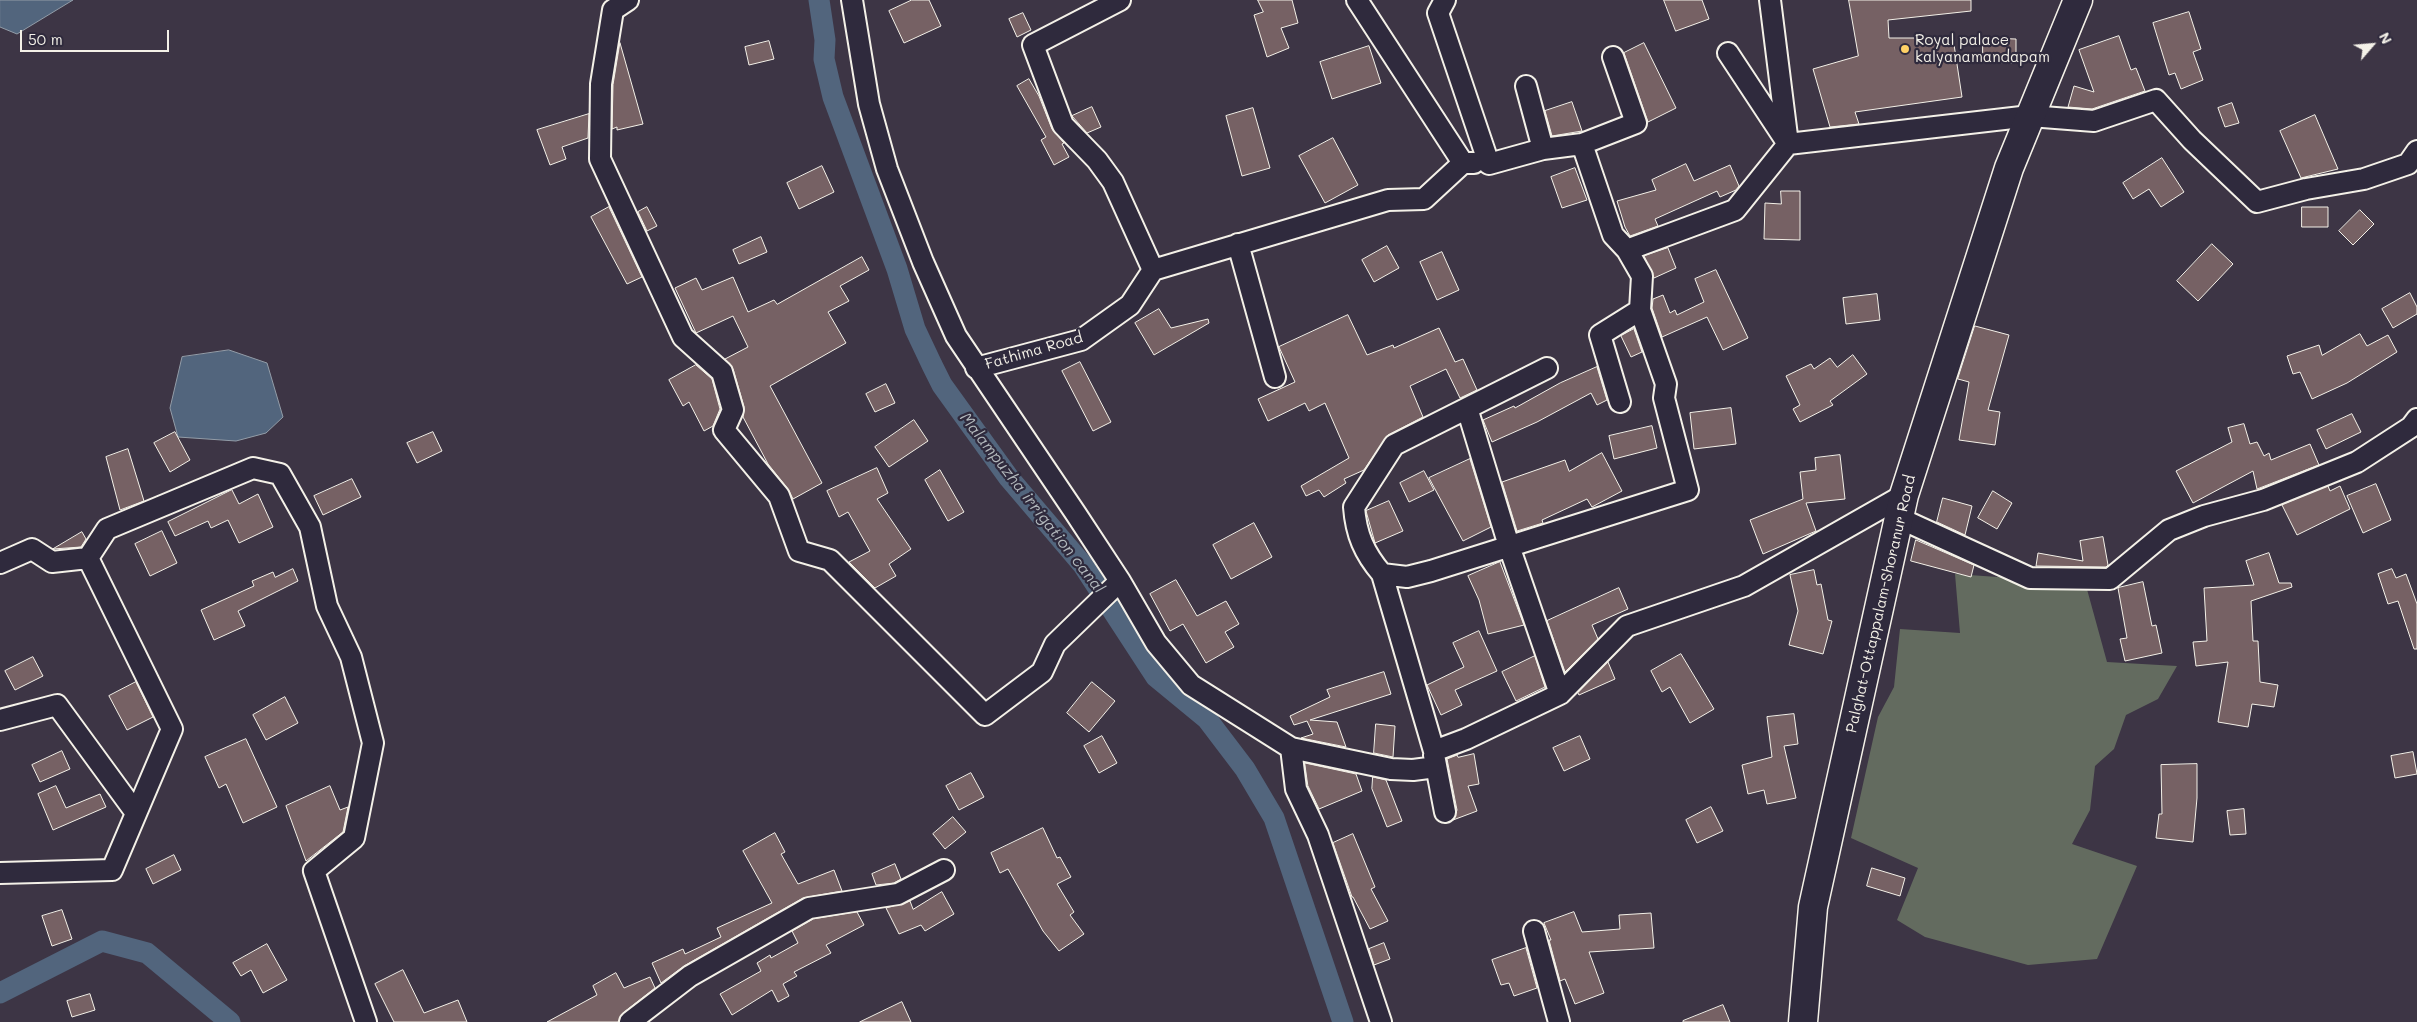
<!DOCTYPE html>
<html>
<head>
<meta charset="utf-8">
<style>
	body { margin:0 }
	#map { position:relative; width:2417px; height:1022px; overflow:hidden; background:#3d3545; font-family:Mali,sans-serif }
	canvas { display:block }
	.north { position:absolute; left:2347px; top:20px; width:50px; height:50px; -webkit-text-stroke:4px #2f2a3d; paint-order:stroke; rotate:63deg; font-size:14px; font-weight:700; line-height:20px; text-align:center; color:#f4f1e8 }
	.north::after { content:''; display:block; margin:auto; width:18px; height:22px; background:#f4f1e8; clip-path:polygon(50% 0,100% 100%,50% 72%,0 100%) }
	.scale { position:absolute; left:20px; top:30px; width:149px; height:22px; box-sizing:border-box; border:2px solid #f4f1e8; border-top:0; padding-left:6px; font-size:15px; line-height:18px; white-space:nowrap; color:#f4f1e8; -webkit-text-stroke:4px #2f2a3d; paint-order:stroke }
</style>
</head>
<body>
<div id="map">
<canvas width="2417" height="1022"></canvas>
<div class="north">N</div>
<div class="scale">50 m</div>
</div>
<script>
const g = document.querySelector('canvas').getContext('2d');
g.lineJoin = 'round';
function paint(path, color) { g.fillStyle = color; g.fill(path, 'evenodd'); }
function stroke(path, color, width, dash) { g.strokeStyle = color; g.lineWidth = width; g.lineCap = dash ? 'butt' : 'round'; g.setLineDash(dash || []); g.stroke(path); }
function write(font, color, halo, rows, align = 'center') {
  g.font = font + ' Mali,sans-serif'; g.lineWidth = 4.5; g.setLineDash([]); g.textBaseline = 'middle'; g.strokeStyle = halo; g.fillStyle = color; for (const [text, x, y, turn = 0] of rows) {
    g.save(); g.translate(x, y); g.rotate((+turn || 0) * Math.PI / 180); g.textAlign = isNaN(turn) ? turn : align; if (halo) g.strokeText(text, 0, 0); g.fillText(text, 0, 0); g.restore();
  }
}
paint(new Path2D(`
	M1955,574L2012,578L2042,588L2085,582L2107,662L2177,666L2158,699L2126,715L2114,749L2095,766L2090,810L2072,844L2137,866L2097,959L2028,965L1925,937L1897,920L1918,868L1851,838L1878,717L1894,687L1900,629L1960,633Z`), '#636b5f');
const water = new Path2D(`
	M0,0H73L17,34L0,27Z
	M229,350L267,363L283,417L266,433L236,441L178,437L170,408L182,357Z`);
paint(water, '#52657d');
stroke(water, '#939da8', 1);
stroke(new Path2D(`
	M819,0L825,40L824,59L833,97L897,269L915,329L932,365L942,385L1009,478L1083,565L1156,677L1207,719L1245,769L1274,818L1343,1022
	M0,993L102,941L147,953L230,1022`), '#52657d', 21);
const building = new Path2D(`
	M912,0H929L941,26L904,43L889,11Z
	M1258,0H1292L1298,23L1281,28L1289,48L1267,57L1254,15L1263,12Z
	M1664,0H1702L1709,19L1676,31Z
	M1849,0H1971V11L1888,20L1889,38H1953L1962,97L1855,112L1859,124L1830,127L1813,69L1858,56Z
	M2189,12L2201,49L2193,52L2203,80L2181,89L2175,73L2169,75L2153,23Z
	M1023,13L1031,30L1017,37L1009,19Z
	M2119,36L2131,70L2136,68L2145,91L2092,109L2068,107L2074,86L2094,92L2079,50Z
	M1983,38L2016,39V63L1983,62Z
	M769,41L774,59L749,65L745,47Z
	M620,43L643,124L617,130V127L612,129L613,85Z
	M1644,43L1676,108L1648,122L1624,53Z
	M1369,46L1381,83L1332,99L1320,62Z
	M1029,79L1039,96L1052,129L1064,143L1062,144L1069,157L1054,165L1041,140L1046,137L1017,86Z
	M1572,102L1582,131L1552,136L1545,111Z
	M2232,103L2239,123L2225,127L2218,108Z
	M1092,107L1101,127L1087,133L1072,116Z
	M1253,108L1270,168L1242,176L1226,116Z
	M589,114L588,138L562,147L566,159L550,165L537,130Z
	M2315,115L2338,169L2301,178L2280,131Z
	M1333,138L1358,185L1325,203L1299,156Z
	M2162,158L2184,192L2161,207L2149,189L2133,199L2123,183Z
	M1686,164L1694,181L1730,165L1739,186L1736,190L1720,197L1717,191L1655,219L1658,226L1630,236L1625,227L1617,201L1656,190L1652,180Z
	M822,166L834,192L799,209L787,183Z
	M1575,168L1587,200L1562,208L1551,177Z
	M1781,191H1800V240L1764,239L1765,203L1781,204Z
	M609,207L642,277L627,284L591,217Z
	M647,207L657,226L647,231L638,212Z
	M2302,207H2328V227H2302Z
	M2360,210L2374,224L2353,245L2339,231Z
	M761,237L767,252L739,264L733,250Z
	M2212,244L2233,264L2198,301L2177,281Z
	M1387,246L1399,268L1374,282L1362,260Z
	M1668,248L1676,268L1654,278L1644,256Z
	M1442,252L1459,290L1437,300L1420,262Z
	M862,257L869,270L840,286L849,301L828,312L846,343L770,386L822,483L793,499L788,489L768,464L743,417L744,407L733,369L725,359L748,347L733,316L696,333L675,288L696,278L702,290L733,277L748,312L774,300L777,304Z
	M1716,270L1748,338L1723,350L1707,317L1662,337L1652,308L1653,299L1663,295L1670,313L1675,310L1677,315L1704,302L1695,279Z
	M2410,293L2417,307V314L2393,328L2382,309Z
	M1877,294L1880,320L1846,324L1843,298Z
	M1159,309L1171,328L1208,319L1209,323L1154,355L1135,323Z
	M1348,315L1367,355L1393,345L1394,348L1439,328L1455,362L1463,359L1477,390L1460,398L1446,369L1410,386L1423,417L1388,435L1364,470L1344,479L1346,483L1324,497L1319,490L1306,496L1301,486L1349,458L1325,403L1309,411L1305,403L1268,421L1258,399L1295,382L1279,347Z
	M1975,326L2009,335L1988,410L2000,412L1995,445L1959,440L1969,382L1958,379Z
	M1634,329L1642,352L1631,357L1621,336Z
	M2360,334L2367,346L2388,335L2397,352L2347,383L2312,399L2300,372L2293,374L2287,356L2319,345L2322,355Z
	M1853,355L1867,374L1830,401L1833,405L1800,422L1793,409L1800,405L1786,376L1811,364L1814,369L1830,358L1837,367Z
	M1080,362L1111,422L1093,431L1062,371Z
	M696,365L712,379L720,409L713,426L704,431L689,402L683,406L669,380Z
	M1597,367L1607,400L1597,405L1591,393L1537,422L1492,442L1483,420L1514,406L1515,408L1560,383Z
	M886,384L895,403L875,412L866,394Z
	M1731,408L1736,444L1694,449L1690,413Z
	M2352,414L2361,432L2326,449L2317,430Z
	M914,420L928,441L889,467L875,447Z
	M2244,424L2250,444L2257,442L2264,456L2269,453L2271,460L2310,444L2319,465L2257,489L2253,471L2193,503L2176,471L2232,442L2228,428Z
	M1652,426L1657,448L1614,459L1609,436Z
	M175,432L190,460L170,472L154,443Z
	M433,432L442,451L417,463L407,443Z
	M128,449L144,501L120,510L106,457Z
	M1602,453L1622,491L1592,507L1587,499L1542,520L1543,523L1517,531L1502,482L1565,460L1569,471Z
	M1840,455L1845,499L1806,503L1816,531L1763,554L1750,520L1803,499L1800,472L1816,470L1815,458Z
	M1470,459L1491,527L1463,541L1429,478Z
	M877,468L888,493L877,499L911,549L889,564L896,576L875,588L849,562L870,551L848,512L839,517L827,491Z
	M940,470L964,512L948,521L925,480Z
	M1424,471L1434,490L1409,502L1400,483Z
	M352,479L361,497L323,515L314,496Z
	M2376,484L2391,520L2363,533L2347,496Z
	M2328,486L2330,491L2340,486L2350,509L2297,535L2282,505Z
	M232,490L239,504L258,494L273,527L239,543L228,520L211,528L208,521L175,536L168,522Z
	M1993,491L2012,503L1997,529L1978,518Z
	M1943,498L1972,506L1965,535L1937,522Z
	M1389,501L1403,531L1375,543L1366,511Z
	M1254,523L1272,557L1231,579L1213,545Z
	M162,531L177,563L150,576L135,544Z
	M82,532L86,539L81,547L53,549Z
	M2103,537L2108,565L2106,567L2036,566L2038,553L2083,561L2080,541Z
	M1916,540L1974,565L1971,577L1911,561Z
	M2269,553L2279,583H2291L2292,587L2251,601L2253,641H2258L2260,682L2278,685L2274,707L2252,704L2248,727L2218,722L2228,662L2196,666L2193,642L2207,641L2204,588L2254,585L2246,561Z
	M1500,562L1524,625L1488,634L1479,600L1468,576Z
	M293,569L298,581L238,611L245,626L214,640L201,610L254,586L252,581L273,572L275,577Z
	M2392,569L2396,578L2406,574L2417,604V649H2414L2398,601L2388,604L2378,574Z
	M1814,570L1817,585L1821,584L1828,620L1832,621L1823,654L1789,645L1798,611L1790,575Z
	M1176,580L1197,616L1226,601L1239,624L1225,632L1234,647L1206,663L1183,624L1170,631L1150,594Z
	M2143,582L2152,626L2156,625L2162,653L2125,661L2120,639L2127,638L2118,588Z
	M1619,588L1628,609L1592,625L1598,639L1565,672L1547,621Z
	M1479,631L1497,671L1455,690L1462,705L1441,715L1427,685L1464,667L1453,643Z
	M1681,654L1714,709L1690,723L1670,687L1662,692L1651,671Z
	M1535,656L1545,687L1516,701L1502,672Z
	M33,657L43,676L15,690L5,671Z
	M1608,662L1615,679L1579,695L1578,693Z
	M1384,672L1391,694L1310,720L1337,722L1346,747L1301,738L1313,734L1307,721L1294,725L1290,716L1330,697L1327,690Z
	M136,682L153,717L127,730L109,696Z
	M1092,682L1115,701L1089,732L1067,713Z
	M285,697L298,723L266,740L253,715Z
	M1794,714L1798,744L1784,746L1796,798L1767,804L1764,790L1748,794L1742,765L1772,757L1767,717Z
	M1376,724L1395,726L1393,757L1374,753Z
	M1102,736L1117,763L1099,773L1084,746Z
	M1580,736L1590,759L1564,771L1553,748Z
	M246,739L277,807L243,823L226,784L219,788L205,757Z
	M62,751L70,769L40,782L32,765Z
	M2413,752L2417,774L2395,778L2391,756Z
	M1474,754L1479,784L1468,786L1477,811L1453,820L1457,810L1447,759L1457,755L1458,757Z
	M1305,763L1356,774L1362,791L1319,809L1308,786Z
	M2197,764V798L2193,842L2156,838L2159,814H2162L2161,765Z
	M971,773L984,797L959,810L946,786Z
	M1373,777L1386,780L1402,821L1387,827L1372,789Z
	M56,786L66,808L100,794L106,807L53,830L38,794Z
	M330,786L340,810L348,807L343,832L306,861L286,806Z
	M1711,807L1723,831L1697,843L1686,820Z
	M2244,809L2246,834L2230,835L2227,811Z
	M953,817L966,832L945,849L933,834Z
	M1043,828L1057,858L1060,857L1071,877L1057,884L1074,912L1070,915L1084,934L1059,951L1043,931L1008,869L1000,873L991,853Z
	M775,833L785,852L781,854L798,884L834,870L842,891L803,898L684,966L661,983L652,963L683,949L685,954L721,937L717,928L772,903L743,851Z
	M1353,834L1375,887L1371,889L1388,921L1370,929L1353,897H1352L1333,843Z
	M174,855L181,870L153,884L146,869Z
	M895,864L901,879L894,883L876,885L872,874Z
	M1872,868L1905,878L1900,896L1867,886Z
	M942,892L954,914L925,931L921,925L899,934L886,908L910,901L913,909Z
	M62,910L72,939L52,946L42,916Z
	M857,912L864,925L826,945L831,953L794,972L797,976L783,984L789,996L778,1002L772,990L732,1015L720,994L761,971L757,963L770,955L771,958L798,943L792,931L813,919Z
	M1574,912L1582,932L1620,929L1619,915L1651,913L1654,948L1589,952L1604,993L1575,1004L1565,979L1560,981L1549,940H1551L1544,923Z
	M1384,943L1390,959L1374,965L1369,949Z
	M267,944L287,980L263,993L251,970L241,976L233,963Z
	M1526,948L1537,988L1514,996L1509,983L1501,985L1492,960Z
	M403,970L424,1013L458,1000L467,1022H394L375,984Z
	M616,973L624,988L650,977L655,988L623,1013L618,1022H547L597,995L593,986Z
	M90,994L95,1010L72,1017L67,1001Z
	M902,1002L911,1022H860Z
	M1723,1005L1730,1022H1683V1021Z`);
paint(building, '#766164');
stroke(building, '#f4f1e8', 1);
const street = new Path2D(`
	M628,0L613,10L601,84L600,159L683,337L722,372L733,410L724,430L779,496L799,551L830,560L985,715L1042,672L1055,644L1120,581
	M852,0L869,104L887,169L923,262L956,336L1076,514L1120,581L1156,643L1191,685L1291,748L1296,789L1318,835L1381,1022
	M1120,0L1033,45L1063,125L1097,160L1113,182L1153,270L1388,200L1424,199L1463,163
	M1357,0L1463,163H1474
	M1445,0L1438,13L1489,164L1543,149
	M1728,53L1788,144L2030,116L2094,121L2156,100L2192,140L2257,202L2306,189L2364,179L2408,164L2417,151
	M1526,86L1543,149L1582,144L1613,235L1627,250L1642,276L1640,310L1666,384L1664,398L1688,490L1431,571L1407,577L1382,574C1364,553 1356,534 1354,507L1394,445L1547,368
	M1582,144L1636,123L1613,57
	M1238,244L1275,377
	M1627,250L1735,210L1788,144L1770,0
	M976,368L1081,340L1130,305L1153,270
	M1620,402L1600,335L1640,310
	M1467,408L1509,546L1560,694
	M1899,518L2030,578L2110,579L2169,530L2204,516L2263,500L2357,462L2411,427L2417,419
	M0,563L32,549L52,562L88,558L107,529L253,468L280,474L310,527L327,606L351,657L373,743L354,838L314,871L366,1022
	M1382,574L1434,751L1466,739L1560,694L1627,626L1744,586L1904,495
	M0,720L57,705L136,813
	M1291,748L1391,769L1413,770L1436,767
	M1434,755L1445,812
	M0,873L112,870L172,729L88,558
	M1534,931L1559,1022
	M630,1022L690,976L809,908L898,894L944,870`);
const secondary = new Path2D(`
	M1803,1022L1813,907L1904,495L2009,168L2078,0`);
stroke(street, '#f4f1e8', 24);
stroke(secondary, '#f4f1e8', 31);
stroke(street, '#2f2a3d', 20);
stroke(secondary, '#2f2a3d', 28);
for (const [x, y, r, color] of [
	[1905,49,5,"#ffd166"]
]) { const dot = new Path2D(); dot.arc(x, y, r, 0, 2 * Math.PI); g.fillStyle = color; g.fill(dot); stroke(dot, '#2f2a3d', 2); }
write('15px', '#f4f1e8', '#2f2a3d', [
	["Royal palace",1915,40],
	["kalyanamandapam",1915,57]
], 'left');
write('15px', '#f4f1e8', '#2f2a3d', [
	["Fathima Road",1034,351,-16],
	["Palghat-Ottappalam-Shoranur Road",1881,604,-77]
]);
write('italic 16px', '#b3b9bd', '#2f2a3d', [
	["Malampuzha irrigation canal",1032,503,52]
]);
</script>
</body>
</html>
